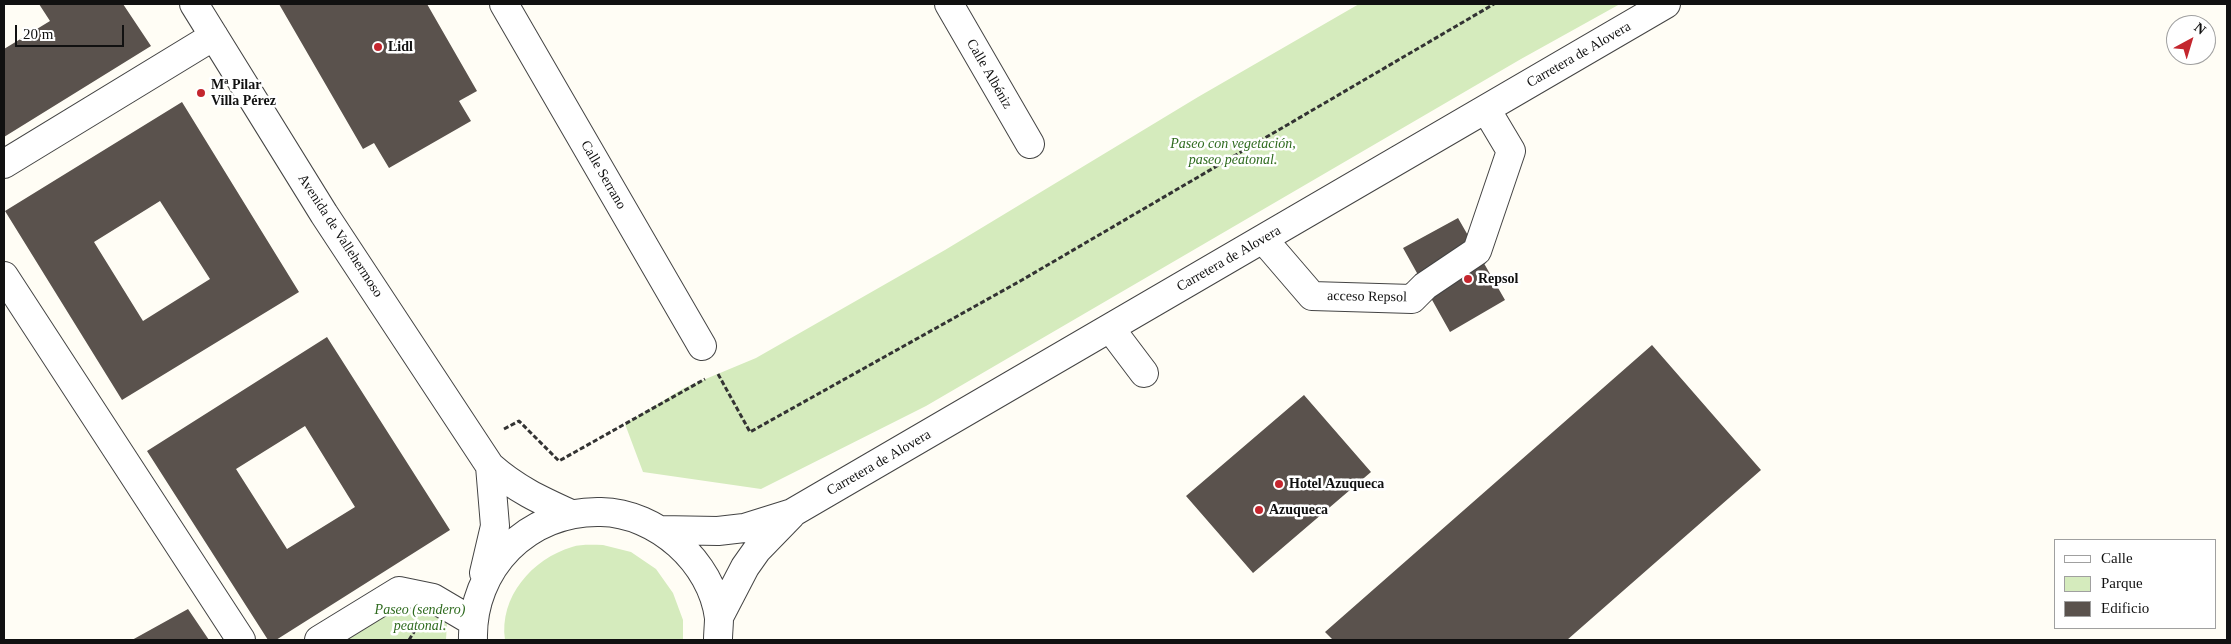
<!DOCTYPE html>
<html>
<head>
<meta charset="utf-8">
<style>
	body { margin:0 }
	#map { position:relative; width:2231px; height:644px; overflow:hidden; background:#fffdf5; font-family:"Times New Roman",serif }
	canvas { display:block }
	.frame { position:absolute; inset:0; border:5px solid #111; pointer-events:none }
	.legend { position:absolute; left:2054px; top:539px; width:162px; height:90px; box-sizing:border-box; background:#fff; border:1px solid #a0a0a0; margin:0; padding:6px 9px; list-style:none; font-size:15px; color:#111 }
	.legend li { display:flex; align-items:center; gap:10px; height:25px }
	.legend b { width:25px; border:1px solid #a0a0a0 }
	.north { position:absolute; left:2166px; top:15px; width:50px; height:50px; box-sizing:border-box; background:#fff; border:1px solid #a0a0a0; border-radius:50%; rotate:39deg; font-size:14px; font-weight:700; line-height:20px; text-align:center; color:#111 }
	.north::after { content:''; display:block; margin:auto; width:18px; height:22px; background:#c4262e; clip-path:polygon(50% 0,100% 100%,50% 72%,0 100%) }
	.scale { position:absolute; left:15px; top:25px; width:109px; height:22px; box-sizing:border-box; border:2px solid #111; border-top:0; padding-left:6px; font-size:15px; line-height:18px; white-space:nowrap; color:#111; -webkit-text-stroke:4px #fff; paint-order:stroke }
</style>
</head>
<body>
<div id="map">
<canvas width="2231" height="644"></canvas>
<div class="frame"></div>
<ul class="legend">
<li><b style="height:6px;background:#fff"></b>Calle</li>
<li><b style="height:14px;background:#d5ebbd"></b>Parque</li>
<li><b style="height:14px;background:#5a524d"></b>Edificio</li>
</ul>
<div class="north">N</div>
<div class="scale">20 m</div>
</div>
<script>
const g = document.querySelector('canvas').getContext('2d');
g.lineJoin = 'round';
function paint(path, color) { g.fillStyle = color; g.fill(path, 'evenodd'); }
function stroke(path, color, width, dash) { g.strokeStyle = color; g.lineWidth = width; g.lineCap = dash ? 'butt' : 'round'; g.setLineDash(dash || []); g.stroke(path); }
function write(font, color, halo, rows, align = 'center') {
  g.font = font + ' "Times New Roman",serif'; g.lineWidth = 5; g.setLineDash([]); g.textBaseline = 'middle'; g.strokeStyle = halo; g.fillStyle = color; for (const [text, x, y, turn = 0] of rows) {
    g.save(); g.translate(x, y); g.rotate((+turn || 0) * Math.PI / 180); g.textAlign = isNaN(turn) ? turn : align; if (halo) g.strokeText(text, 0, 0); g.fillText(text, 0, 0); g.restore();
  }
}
paint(new Path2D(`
	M1359,4H1620L1521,59L926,406L761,489L643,472L625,424L684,388L756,358L945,250L1198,97Z
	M603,545L631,552L656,569L673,593L683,620V640H505C499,597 532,559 572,547C581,544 593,545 603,545Z
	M418,594L448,604L446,640H341Z`), '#d5ebbd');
paint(new Path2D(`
	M39,4H123L151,46L4,137V49L50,21Z
	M279,4H427L477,91L459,101L471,121L389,168L374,143L363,149Z
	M182,102L299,292L122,400L5,211ZM160,201L210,279L143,321L94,242Z
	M1458,218L1505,300L1450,332L1403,248Z
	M327,337L450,530L276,640H268L147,451ZM305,426L355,507L287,549L236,469Z
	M1652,345L1761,470L1567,640H1333L1325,632Z
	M1304,395L1371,472L1253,573L1186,496Z
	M188,609L209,640H132Z`), '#5a524d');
const minor = new Path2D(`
	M194,4L324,214L490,466C516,489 540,500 571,514
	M504,4L702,346
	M949,4L1030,144
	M4,164L214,36
	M1263,239L1312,296L1412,299L1425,286L1477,251L1511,151L1486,109
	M4,276L241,640
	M1110,328L1144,373
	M660,530L718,531L744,528L792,513L1666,4
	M484,573L495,526L490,466
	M719,617L745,567L757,550L791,515
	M319,640L399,591L433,598L472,621
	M473,640C471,568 528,510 601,512C657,513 712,562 719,618C719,625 718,633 718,640`);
stroke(minor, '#444', 30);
stroke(new Path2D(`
	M718,374L750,432L1022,280L1494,4
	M504,429L519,421L559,461L705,379
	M409,640L417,627`), '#333', 3, [5, 2.5]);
stroke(minor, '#fff', 28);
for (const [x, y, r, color] of [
	[378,47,5,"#c4262e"],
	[201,93,5,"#c4262e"],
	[1468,279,5,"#c4262e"],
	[1279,484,5,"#c4262e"],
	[1259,510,5,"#c4262e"]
]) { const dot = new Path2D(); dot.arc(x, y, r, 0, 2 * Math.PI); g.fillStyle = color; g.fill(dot); stroke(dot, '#fff', 2); }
write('bold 14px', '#111', '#fff', [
	["Lidl",388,47],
	["Mª Pilar",211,85],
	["Villa Pérez",211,101],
	["Repsol",1478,279],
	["Hotel Azuqueca",1289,484],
	["Azuqueca",1269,510]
], 'left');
write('14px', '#111', '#fff', [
	["Carretera de Alovera",1579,55,-30],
	["Calle Albéniz",989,74,60],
	["Calle Serrano",603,175,60],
	["Avenida de Vallehermoso",340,236,57],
	["Carretera de Alovera",1229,259,-30],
	["acceso Repsol",1367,297,1],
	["Carretera de Alovera",879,463,-30]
]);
write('italic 14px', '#2f6b1f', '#fff', [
	["Paseo con vegetación,",1233,144],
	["paseo peatonal.",1233,160],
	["Paseo (sendero)",420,610],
	["peatonal.",420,626]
]);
</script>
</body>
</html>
